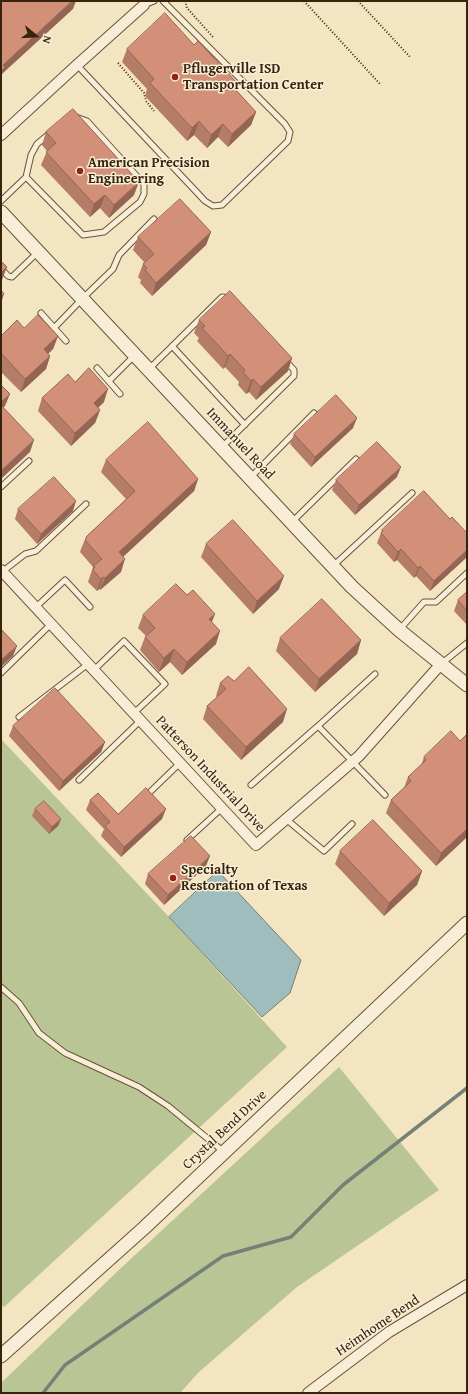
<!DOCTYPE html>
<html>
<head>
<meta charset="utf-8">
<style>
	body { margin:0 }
	#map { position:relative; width:468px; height:1394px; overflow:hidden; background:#f4e5c2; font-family:"Gentium Book Plus",serif }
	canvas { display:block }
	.frame { position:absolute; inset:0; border:2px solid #37240c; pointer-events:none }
	.north { position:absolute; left:16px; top:16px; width:40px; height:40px; -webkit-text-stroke:3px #f8eed7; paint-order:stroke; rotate:108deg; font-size:11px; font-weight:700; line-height:16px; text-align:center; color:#37240c }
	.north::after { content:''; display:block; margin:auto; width:14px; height:18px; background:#37240c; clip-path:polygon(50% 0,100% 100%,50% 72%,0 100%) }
</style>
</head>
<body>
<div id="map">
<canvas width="468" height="1394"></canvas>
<div class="frame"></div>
<div class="north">N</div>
</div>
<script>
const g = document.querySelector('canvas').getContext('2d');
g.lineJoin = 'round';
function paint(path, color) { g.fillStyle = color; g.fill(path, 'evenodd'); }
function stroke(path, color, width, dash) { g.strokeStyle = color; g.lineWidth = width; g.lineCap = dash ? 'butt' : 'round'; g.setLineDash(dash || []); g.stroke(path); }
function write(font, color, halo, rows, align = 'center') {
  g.font = font + ' "Gentium Book Plus",serif'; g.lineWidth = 3; g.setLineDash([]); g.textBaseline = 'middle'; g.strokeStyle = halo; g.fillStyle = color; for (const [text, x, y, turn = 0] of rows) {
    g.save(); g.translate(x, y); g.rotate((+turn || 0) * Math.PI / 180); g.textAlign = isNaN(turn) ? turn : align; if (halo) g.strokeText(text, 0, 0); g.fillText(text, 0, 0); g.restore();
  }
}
paint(new Path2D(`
	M1,739L169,917L287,1047L4,1307L1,1304Z
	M339,1067L439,1190L297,1287L199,1372L180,1393H1V1383L121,1268Z`), '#b9c595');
const water = new Path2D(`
	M218,871L301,960L290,993L262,1017L169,917Z`);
paint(water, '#9fbdbc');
stroke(water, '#758076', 1);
stroke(new Path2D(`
	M43,1393L65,1365L223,1256L291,1237L343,1185L467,1088`), '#758076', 3.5);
const service = new Path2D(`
	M144,5L154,1
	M77,65L205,201L213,206L222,205L288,141L290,132L285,124L163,1
	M26,177L83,235L104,232L140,202L144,194V184L87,121L76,117
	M1,201L26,177L31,155L37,144L49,134
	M1,268L8,276L12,277L38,252
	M41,313L66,341
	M54,328L82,299L113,269L119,255L154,219
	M172,346L245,425
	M97,368L120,394
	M149,369L222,297L231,298
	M109,381L135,355
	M222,447L294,376V370L286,361
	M251,477L314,413
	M1,487L29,461
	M292,522L356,459
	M333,566L412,493
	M2,572L25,554L36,551L86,504
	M36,607L65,580L90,607
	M400,629L424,602H436L467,573
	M441,664L467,643
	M94,670L124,641L165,684L134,713
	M1,673L51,624
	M375,674L318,726L385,795
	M19,717L88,664
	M79,780L141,720
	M251,785L318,726
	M149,793L180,763
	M286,819L324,851L352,824
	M187,840L222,808
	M1,987L19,1003L39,1033L65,1053L139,1087L168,1106L224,1152`);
const minor = new Path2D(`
	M1,135L77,65L144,5
	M1,570L256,845L359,756L440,665
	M308,1393L389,1332L467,1285`);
const tertiary = new Path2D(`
	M1,212L352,587L399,630L467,685
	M1,1356L144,1228L467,923`);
stroke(service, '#66543a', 7);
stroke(minor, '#66543a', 12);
stroke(tertiary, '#66543a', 15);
stroke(new Path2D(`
	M185,1L187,8L213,37
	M304,1L380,84
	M358,1L410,57
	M118,63L144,93L146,101L154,111`), '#37240c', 2, [1, 2]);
stroke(service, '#f8eed7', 5);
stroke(minor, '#f8eed7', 10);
stroke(tertiary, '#f8eed7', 13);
paint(new Path2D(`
	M194,45L238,84L236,90L256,112L251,125L228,147L218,137L207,148L194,135L187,141L145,96L147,89L122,62L127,49Z
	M46,132L134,195L109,218L100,208L90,217L41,165L47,151L42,145Z
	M211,232L206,245L152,296L140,283L141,280L138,277L143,264L144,262L133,250L138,237Z
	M199,320L292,358L288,371L256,400L249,392L246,394L238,385L239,382L225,367L223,369L197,341L199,338L194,333Z
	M24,328L58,336L53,349L48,354L50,356L46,369L21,392L1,372V336Z
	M75,382L104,402L98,408L100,410L95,423L71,446L38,411L42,398Z
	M353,428L311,467L290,444L294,434Z
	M106,460L198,479L194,491L123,557L121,572L100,590L99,589L97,591L88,582L93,567L80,552L81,549L86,537L126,499L101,472Z
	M397,477L355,515L332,490L336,480Z
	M18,509L73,511L37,544L15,519Z
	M450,519L467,533V557L430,591L416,576L414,578L397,560L394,562L377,543L382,530Z
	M206,544L279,589L253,614L201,557Z
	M467,592V625L454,611L458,600Z
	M143,615L212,622L216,644L182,675L170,662L159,672L140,650L145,637L146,636L138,628Z
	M280,638L361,640L357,654L315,692L276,651Z
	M234,681L283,722L241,760L203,719L207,706L217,697L216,696L220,683Z
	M13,726L105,742L101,752L59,791L9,736Z
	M467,734V837L436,866L386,813L391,800L404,788L408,777L421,766L424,757L460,741Z
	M90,800L118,814L162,819L121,857L101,836L104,829L86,810Z
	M35,809L61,819L58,826L49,834L32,816Z
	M340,851L422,871L417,885L384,916L335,864Z
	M206,866L164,905L145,884L148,874Z`), '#b57c67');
paint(new Path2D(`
	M72,1H76L73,9L2,74L1,77V70L3,65Z
	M238,84L233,97L234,88Z
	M256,112L251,125L228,147L232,134Z
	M199,121L194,135L187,141L192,128Z
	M223,124L218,137L207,148L211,135Z
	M139,182L134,195L109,218L114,205Z
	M105,195L100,208L90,217L94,204Z
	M211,232L206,245L152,296L156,283Z
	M7,267L2,280L1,281V273Z
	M4,294L1,303V297Z
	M58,336L53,349L39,362L44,349Z
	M230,354L225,367L223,369L228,356Z
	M50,356L46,369L21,392L25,379Z
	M292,358L288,371L256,400L261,387Z
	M253,379L249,392L246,394L251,381Z
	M108,389L104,402L89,416L94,403Z
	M10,394L5,406L1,410V402Z
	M100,410L95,423L71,446L75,433Z
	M357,418L353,428L311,467L315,457Z
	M34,440L30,452L1,479V471Z
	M401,467L397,477L355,515L359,505Z
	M198,479L194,491L114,565L119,552Z
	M76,501L73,511L37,544L41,534Z
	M401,549L397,560L394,562L398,552Z
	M467,550V557L430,591L434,581Z
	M125,559L121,572L100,590L105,578Z
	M420,566L416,576L414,578L418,568Z
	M284,576L279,589L253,614L257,601Z
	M103,577L99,589L97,591L101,579Z
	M215,614L210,627L209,619Z
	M220,631L216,644L182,675L187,662Z
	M361,640L357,654L315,692L319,679Z
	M17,646L13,656L1,667V660Z
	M174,649L170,662L159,672L164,658Z
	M287,709L283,722L241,760L246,747Z
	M105,742L101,752L59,791L63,781Z
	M166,809L162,819L121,857L124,847Z
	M61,819L58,826L49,834L52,827Z
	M467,829V837L436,866L441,853Z
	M210,856L206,866L164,905L168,895Z
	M422,871L417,885L384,916L389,903Z`), '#946554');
const building = new Path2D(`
	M1,1H72L3,65L5,67L1,71Z
	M165,13L194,45L198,41L238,84L234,88L256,112L232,134L223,124L211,135L199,121L192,128L150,83L154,79L127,49Z
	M73,109L139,182L114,205L105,195L94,204L46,152L56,143L46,132Z
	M180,199L211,232L156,283L145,270L147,268L143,264L154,254L138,237Z
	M1,261L7,267L1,273Z
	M1,290L4,294L1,297Z
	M230,291L292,358L261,387L253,379L251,381L243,372L245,370L230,354L228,356L220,347L202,328L205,326L199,320Z
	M38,315L58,336L44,349L50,356L25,379L1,353V336L17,320L24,328Z
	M89,368L108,389L94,403L100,410L75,433L42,398L68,374L75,382Z
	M1,385L10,394L1,402Z
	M336,395L357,418L315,457L294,434Z
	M1,405L34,440L1,471Z
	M148,422L198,479L119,552L125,559L105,578L103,577L101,579L93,570L95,567L93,566L102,559L85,540L87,538L86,537L135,491L106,460Z
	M377,442L401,467L359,505L336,480Z
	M54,477L76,501L41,534L18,509Z
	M424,491L450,519L452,517L467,533V550L434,581L420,566L418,568L401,549L398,552L381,533L383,531L382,530Z
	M233,520L284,576L257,601L206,544Z
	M176,584L187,595L193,590L215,614L209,619L220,631L187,662L174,649L164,658L145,637L155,628L143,615Z
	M467,592V611L458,600Z
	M322,599L361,640L319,679L280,638Z
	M1,629L17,646L1,660Z
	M249,667L287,709L246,747L207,706L226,689L220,683L228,676L234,681Z
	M55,688L105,742L63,781L13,726Z
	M451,731L460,741L467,734V829L441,853L391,800L411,781L408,777L426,760L424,757Z
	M146,788L166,809L124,847L105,826L110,822L90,800L98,793L118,814Z
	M44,801L61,819L52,827L35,809Z
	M373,820L422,871L389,903L340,851Z
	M191,836L210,856L168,895L148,874Z`);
paint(building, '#d39078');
stroke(building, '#946554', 1);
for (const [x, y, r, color] of [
	[175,77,4,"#8f2418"],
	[80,171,4,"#8f2418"],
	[173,878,4,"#8f2418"]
]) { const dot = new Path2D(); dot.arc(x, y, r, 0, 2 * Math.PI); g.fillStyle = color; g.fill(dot); stroke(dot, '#f8eed7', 1.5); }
write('bold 14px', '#37240c', '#f8eed7', [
	["Pflugerville ISD",183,69],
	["Transportation Center",183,85],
	["American Precision",88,163],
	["Engineering",88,179],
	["Specialty",181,870],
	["Restoration of Texas",181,886]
], 'left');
write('14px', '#37240c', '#f8eed7', [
	["Immanuel Road",240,444,47],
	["Patterson Industrial Drive",210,774,47],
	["Crystal Bend Drive",225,1130,-43],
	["Heimhome Bend",378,1326,-34]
]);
</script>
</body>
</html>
